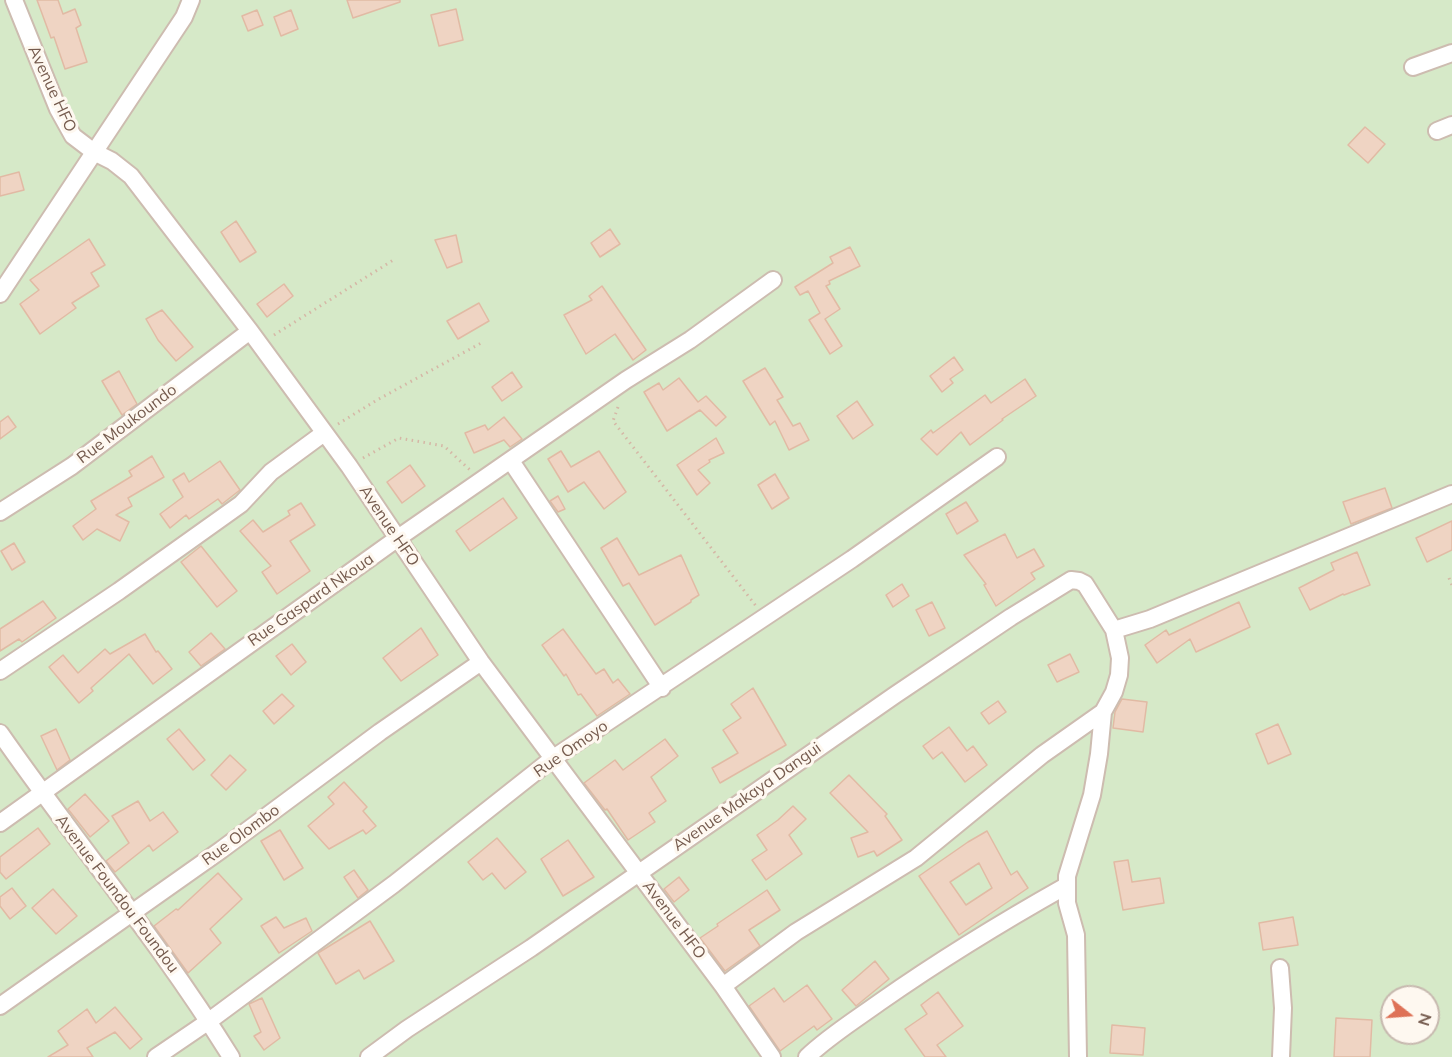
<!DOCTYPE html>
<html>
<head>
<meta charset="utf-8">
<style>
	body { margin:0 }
	#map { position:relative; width:1452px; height:1057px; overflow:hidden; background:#fcf4ea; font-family:Mulish,sans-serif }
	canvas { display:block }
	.north { position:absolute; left:1380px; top:985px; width:60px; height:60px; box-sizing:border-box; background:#fef8f0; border:2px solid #c7b9af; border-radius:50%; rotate:107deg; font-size:16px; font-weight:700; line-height:24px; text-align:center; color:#755b4e }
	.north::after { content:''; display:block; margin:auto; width:21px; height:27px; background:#de7257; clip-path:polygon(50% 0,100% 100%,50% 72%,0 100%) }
</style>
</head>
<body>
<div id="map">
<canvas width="1452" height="1057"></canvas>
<div class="north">N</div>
</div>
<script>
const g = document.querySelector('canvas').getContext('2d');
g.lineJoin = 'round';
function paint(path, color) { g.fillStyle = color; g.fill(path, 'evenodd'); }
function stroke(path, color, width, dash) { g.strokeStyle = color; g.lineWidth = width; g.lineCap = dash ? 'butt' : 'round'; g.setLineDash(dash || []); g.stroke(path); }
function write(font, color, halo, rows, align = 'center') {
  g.font = font + ' Mulish,sans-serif'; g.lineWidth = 6; g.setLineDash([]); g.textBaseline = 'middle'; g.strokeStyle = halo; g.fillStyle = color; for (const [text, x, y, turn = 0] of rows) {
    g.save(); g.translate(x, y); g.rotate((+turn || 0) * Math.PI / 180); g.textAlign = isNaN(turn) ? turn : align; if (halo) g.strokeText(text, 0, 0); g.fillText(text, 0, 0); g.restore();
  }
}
paint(new Path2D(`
	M0,0H1452V1057H0ZM1392,997H1428V1033H1392Z`), '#d6e9c8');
const building = new Path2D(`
	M37,0H58L63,14L75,9L81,25L76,28L87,62L65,69L54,37L51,38Z
	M347,0H400V2L353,18Z
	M456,9L463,40L439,46L431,15Z
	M257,10L263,25L248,31L242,16Z
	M291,10L298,29L281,36L274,17Z
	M1365,127L1385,144L1368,163L1348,145Z
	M19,172L24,190L0,196V177Z
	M236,221L256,252L240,262L221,232Z
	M610,229L620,244L600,257L591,243Z
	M456,235L462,262L447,268L435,240Z
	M89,239L105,265L91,273L99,286L72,303L76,308L40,334L20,304L39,290L30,280Z
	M850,247L860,266L829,281L830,284L826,286L840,309L825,319L842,346L830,354L809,320L820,313L808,291L800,295L795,287L833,263L830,257Z
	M284,284L293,296L267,317L257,304Z
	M602,286L646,350L633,360L615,334L586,354L564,315L592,300L589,296Z
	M479,303L489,321L458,339L447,321Z
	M162,310L193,347L176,361L158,340L146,319Z
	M954,357L963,370L950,379L953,383L942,392L930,376Z
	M765,368L783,397L777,400L793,426L800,423L809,440L789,450L775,421L770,425L743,381Z
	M119,371L137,404L122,415L102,381Z
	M512,372L522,387L502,401L492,387Z
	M679,378L698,402L706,396L726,417L716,426L700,410L667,431L644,392L659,383L663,390Z
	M1025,379L1036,396L1002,419L1003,420L970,445L961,432L937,455L921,439L931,430L933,433L985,395L991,403Z
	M857,401L873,425L853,439L837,416Z
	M8,416L16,427L0,439V422Z
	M504,417L522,439L510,447L504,440L474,453L465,433L485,425L488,430Z
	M716,438L724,453L709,460L710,462L698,470L710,483L697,495L677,465Z
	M561,451L571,467L599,451L626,492L604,509L584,482L568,492L548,459Z
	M152,456L164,477L128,498L132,506L116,515L129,522L120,541L97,529L83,540L73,526L96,509L91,501L132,476L129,471Z
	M220,461L240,490L222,504L218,499L189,519L186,515L170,528L160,514L183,497L173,480L184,473L189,482Z
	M410,465L425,486L402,503L387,482Z
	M775,474L789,498L772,509L758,485Z
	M1385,488L1392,508L1351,524L1343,502Z
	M558,496L565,509L558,512L550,501Z
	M503,498L517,518L470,551L456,531Z
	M966,502L978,521L957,534L946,514Z
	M301,503L315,525L290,541L310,571L277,594L262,572L271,566L240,531L253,520L263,532L290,515L288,511Z
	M1452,521V550L1427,562L1416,538Z
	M1005,534L1017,558L1034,549L1044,566L1031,573L1035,579L996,606L984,585L986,584L964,555Z
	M617,538L639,575L681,555L699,595L691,600V602L655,625L629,583L623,586L601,548Z
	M14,543L25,562L12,570L1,551Z
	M201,546L237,591L217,607L181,562Z
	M1357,552L1370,585L1344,595L1343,594L1310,610L1299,588L1334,570L1331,563Z
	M902,584L909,596L893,607L886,595Z
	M43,601L56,618L22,642L19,639L0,651V629Z
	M932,602L945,628L929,636L916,610Z
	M1239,602L1250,627L1196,652L1190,639L1157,663L1145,645L1166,630L1169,635Z
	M421,628L438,655L401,681L383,658Z
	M563,629L596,674L604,669L613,683L618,679L630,694L597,716L581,694L578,695L566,674L564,676L542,645Z
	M211,633L225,649L201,666L189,652Z
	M145,634L156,652L158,651L172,669L153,684L129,654L91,688L93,691L79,703L49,667L63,655L78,673L105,649L110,654Z
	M292,644L306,662L291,675L276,656Z
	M1070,654L1079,672L1057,682L1048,665Z
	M753,688L786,745L720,783L712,768L738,753L723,730L741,718L731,704Z
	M282,694L294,706L274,724L263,711Z
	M1122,699L1147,702L1143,732L1113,728L1115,712Z
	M998,701L1006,712L989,724L981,713Z
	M1278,724L1291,754L1268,764L1256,734Z
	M949,727L967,751L973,746L987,765L965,782L942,752L933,759L923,746Z
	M56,729L70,760L57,770L41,736Z
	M179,729L205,760L193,770L167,739Z
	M665,739L678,756L651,777L666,801L649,813L655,822L628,840L607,809L605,810L584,783L615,760L623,770Z
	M230,755L246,770L226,790L211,775Z
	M849,775L887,814L885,816L902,840L877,856L874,851L858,857L851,838L868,832L830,793Z
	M344,782L367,807L363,811L376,826L366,834L363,830L329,849L308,826L334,804L328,797Z
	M85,794L109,821L90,837L68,809Z
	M138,801L150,821L163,812L178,832L153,851L149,845L115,872L106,861L129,843L112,816Z
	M793,806L806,819L789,835L802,854L766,880L752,860L767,850L757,835L778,820Z
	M38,828L50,844L6,879L0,872V857Z
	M280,830L303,868L284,880L261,841Z
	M987,831L1011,875L1017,871L1028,888L959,935L919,876L968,842ZM979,863L992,888L966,905L950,882Z
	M497,838L526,872L505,889L492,873L483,880L468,862Z
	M568,840L594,877L563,896L541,859Z
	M1128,860L1132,882L1160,878L1164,903L1123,910L1114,862Z
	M354,870L368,890L358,898L344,877Z
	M218,873L242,899L210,929L221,943L188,973L154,926L176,909L178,910Z
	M679,877L689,890L674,902L664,889Z
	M12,888L26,906L10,919L0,906V897Z
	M53,889L77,916L56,934L32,908Z
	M767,890L780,910L749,930L760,946L725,971L700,938L718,926L717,924Z
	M276,917L284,928L306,918L312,931L279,953L261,926Z
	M1293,917L1298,945L1263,950L1259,923Z
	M370,921L394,961L364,979L359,970L336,984L318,953Z
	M875,961L889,979L856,1006L842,990Z
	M807,985L832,1019L817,1030L814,1026L780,1051L749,1006L774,988L784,1002Z
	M938,992L963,1026L937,1045L946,1057H925L905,1029L927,1014L921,1005Z
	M262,998L280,1038L264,1050L254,1036L261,1032L249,1004Z
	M115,1007L142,1039L130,1049L115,1032L87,1048L93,1057H48L68,1045L58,1031L87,1009L96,1023Z
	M1336,1018L1372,1020L1370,1057H1334Z
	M1112,1025L1145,1028L1143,1055L1110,1053Z`);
paint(building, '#efd4c3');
stroke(building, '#e1baa4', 1.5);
const minor = new Path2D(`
	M14,0L58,109L73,136L94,152L112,161L131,176L250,331L349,466L481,662L723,986L772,1057
	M1413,67L1452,53
	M1437,131L1452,125
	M0,294L184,17L191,0
	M511,461L662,688
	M0,512L72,466L250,331
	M1114,630L1150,619L1452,494
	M0,671L119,591L241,504L271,472L324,433
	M0,733C76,842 161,944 231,1057
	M0,823L398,538L626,380L690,340L773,280
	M1280,968L1283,1008L1281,1057
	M0,1006L221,850L380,732L481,662
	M156,1057L209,1021L394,884L552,759L852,559L997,457
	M369,1057L407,1029L531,948L895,695L1011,617L1071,580L1079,581L1085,584L1114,630L1120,658L1119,675L1114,692L1103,712L1042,755L916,858L796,932L723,986
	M807,1057C829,1036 855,1020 880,1002C940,960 1002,922 1066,886
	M1078,1057L1076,935L1067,903V876L1092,795L1099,754L1103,712`);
stroke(minor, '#cdbcb0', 20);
stroke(new Path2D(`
	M274,335L395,259
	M618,407L613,421L756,606
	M338,424L377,400L483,342
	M363,458L399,438L444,446L470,470
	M1449,578L1452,585`), '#d5b7a6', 3, [1.5, 4.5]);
stroke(minor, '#fff', 16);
write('16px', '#755b4e', '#fef8f0', [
	["Avenue HFO",52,89,65],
	["Rue Moukoundo",127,424,-37],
	["Avenue HFO",389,526,56],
	["Rue Gaspard Nkoua",311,600,-35],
	["Rue Omoyo",571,749,-35],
	["Avenue Makaya Dangui",747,797,-35],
	["Rue Olombo",241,835,-36],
	["Avenue Foundou Foundou",117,894,53],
	["Avenue HFO",674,920,53]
]);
</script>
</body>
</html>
